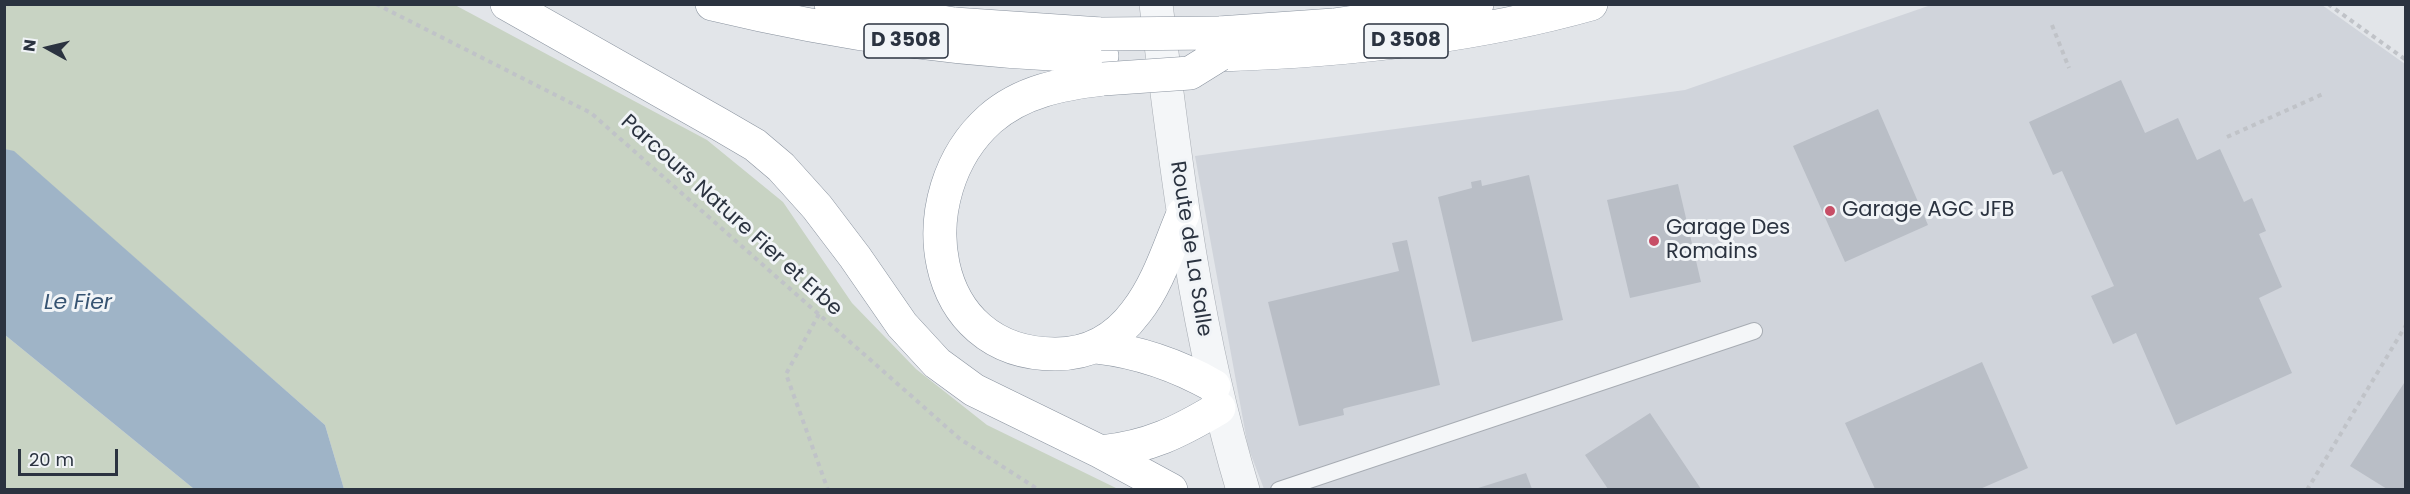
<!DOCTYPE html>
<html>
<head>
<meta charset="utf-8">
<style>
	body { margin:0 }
	#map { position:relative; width:2410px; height:494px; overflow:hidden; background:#e2e5e9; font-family:Poppins,sans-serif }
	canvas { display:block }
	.frame { position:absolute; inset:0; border:6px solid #2b3340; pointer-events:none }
	.north { position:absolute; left:18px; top:18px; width:60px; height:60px; -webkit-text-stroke:4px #f1f4f7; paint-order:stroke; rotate:278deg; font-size:16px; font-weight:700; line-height:24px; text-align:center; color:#2b3340 }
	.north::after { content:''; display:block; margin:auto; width:21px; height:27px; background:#2b3340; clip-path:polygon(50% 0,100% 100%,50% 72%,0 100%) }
	.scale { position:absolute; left:18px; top:449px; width:100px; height:27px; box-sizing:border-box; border:3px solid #2b3340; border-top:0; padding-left:8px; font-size:18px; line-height:21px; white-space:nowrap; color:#2b3340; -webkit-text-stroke:4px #f1f4f7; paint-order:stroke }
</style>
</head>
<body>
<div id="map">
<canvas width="2410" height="494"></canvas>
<div class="frame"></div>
<div class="north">N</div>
<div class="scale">20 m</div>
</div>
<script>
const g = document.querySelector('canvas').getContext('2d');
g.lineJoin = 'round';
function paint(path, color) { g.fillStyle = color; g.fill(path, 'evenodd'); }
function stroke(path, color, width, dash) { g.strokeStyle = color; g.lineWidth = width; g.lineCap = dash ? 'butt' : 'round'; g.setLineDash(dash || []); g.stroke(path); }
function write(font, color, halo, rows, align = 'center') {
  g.font = font + ' Poppins,sans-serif'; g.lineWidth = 6; g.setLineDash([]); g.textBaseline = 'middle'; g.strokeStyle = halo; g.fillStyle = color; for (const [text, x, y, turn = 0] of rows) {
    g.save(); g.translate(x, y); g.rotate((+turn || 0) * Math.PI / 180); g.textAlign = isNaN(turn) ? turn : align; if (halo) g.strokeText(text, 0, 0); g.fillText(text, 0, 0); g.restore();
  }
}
paint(new Path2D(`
	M1931,5H2322L2405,64V489H1264L1248,447L1195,156L1685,90Z`), '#d0d4db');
paint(new Path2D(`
	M5,5H455L707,140L783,202L852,303L916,369L987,425L1118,489H344L325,425L14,152L5,149Z
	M4,335H5L194,489H5Z`), '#c8d3c3');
paint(new Path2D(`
	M5,149L14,151L325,425L344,489H194L5,335Z`), '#9fb4c7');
paint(new Path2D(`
	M2121,80L2145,133L2178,118L2197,160L2220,149L2244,202L2252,198L2266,231L2259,234L2282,287L2259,298L2292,373L2176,425L2136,333L2113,344L2091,296L2114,286L2062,171L2053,175L2029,122Z
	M1878,109L1928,225L1845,262L1793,146Z
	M1529,175L1563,320L1472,342L1438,197L1472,188L1471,182L1481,180L1482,186Z
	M1678,184L1701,282L1630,298L1607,200Z
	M1407,240L1440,385L1345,408L1343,409L1344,415L1299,426L1268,302L1399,271L1392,243Z
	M1982,362L2028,468L1980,489H1875L1845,423Z
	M2406,380V489H2387L2350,466Z
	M1650,413L1701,489H1608L1585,455Z
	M1526,473L1532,489H1475Z`), '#b9bec6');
const service = new Path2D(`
	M1279,490L1754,331`);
const tertiary = new Path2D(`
	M1156,4C1176,168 1195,331 1243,490`);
const trunk = new Path2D(`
	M507,4L719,124L755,145L781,167L817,207L855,257L902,325L937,363L974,390L1101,452L1171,490
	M712,4C841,35 970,53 1102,56
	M831,4L954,24L1101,34
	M1219,33L1334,25L1477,4
	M1219,55C1344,51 1470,38 1591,4
	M1103,79C1062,84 1022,91 990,119C907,193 926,355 1056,354C1089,354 1116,339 1136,312C1158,284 1169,247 1183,214
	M1097,347C1140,352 1177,365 1214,386
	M1101,452C1149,447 1179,432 1219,408`);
stroke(service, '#a7acb3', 18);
stroke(tertiary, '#a7acb3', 34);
stroke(trunk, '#8a939f', 34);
stroke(new Path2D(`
	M376,4L591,113L960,439L1039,490
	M2328,4L2406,60
	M2052,25L2069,68
	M2227,137L2323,94
	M819,314L786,374L828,490
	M2307,490L2406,325`), '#c0c3c8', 4, [4.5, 4.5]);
stroke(service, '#f4f6f8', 16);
stroke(tertiary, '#f4f6f8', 33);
stroke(trunk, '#fff', 33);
const trunkBridge = new Path2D(`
	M1101,34L1219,33
	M1103,79L1190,73L1219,55`);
stroke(trunkBridge, '#8a939f', 34, []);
stroke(trunkBridge, '#fff', 33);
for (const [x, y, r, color] of [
	[1830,211,6,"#c74e66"],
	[1654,241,6,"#c74e66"]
]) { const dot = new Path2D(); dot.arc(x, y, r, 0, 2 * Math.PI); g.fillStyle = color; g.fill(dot); stroke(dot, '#f1f4f7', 2); }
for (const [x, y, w] of [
	[906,41,84],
	[1406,41,84]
]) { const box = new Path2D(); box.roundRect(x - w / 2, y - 17, w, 34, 4.5); g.fillStyle = '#f1f4f7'; g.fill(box); stroke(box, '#2b3340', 1.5); }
write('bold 20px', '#2b3340', null, [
	["D 3508",906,41],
	["D 3508",1406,41]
]);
write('21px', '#2b3340', '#f1f4f7', [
	["Garage AGC JFB",1842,211],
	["Garage Des",1666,229],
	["Romains",1666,253]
], 'left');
write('21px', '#2b3340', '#f1f4f7', [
	["Parcours Nature Fier et Erbe",731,216,42],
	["Route de La Salle",1190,249,81]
]);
write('italic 22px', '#375472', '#f1f4f7', [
	["Le Fier",78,303]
]);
</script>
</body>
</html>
